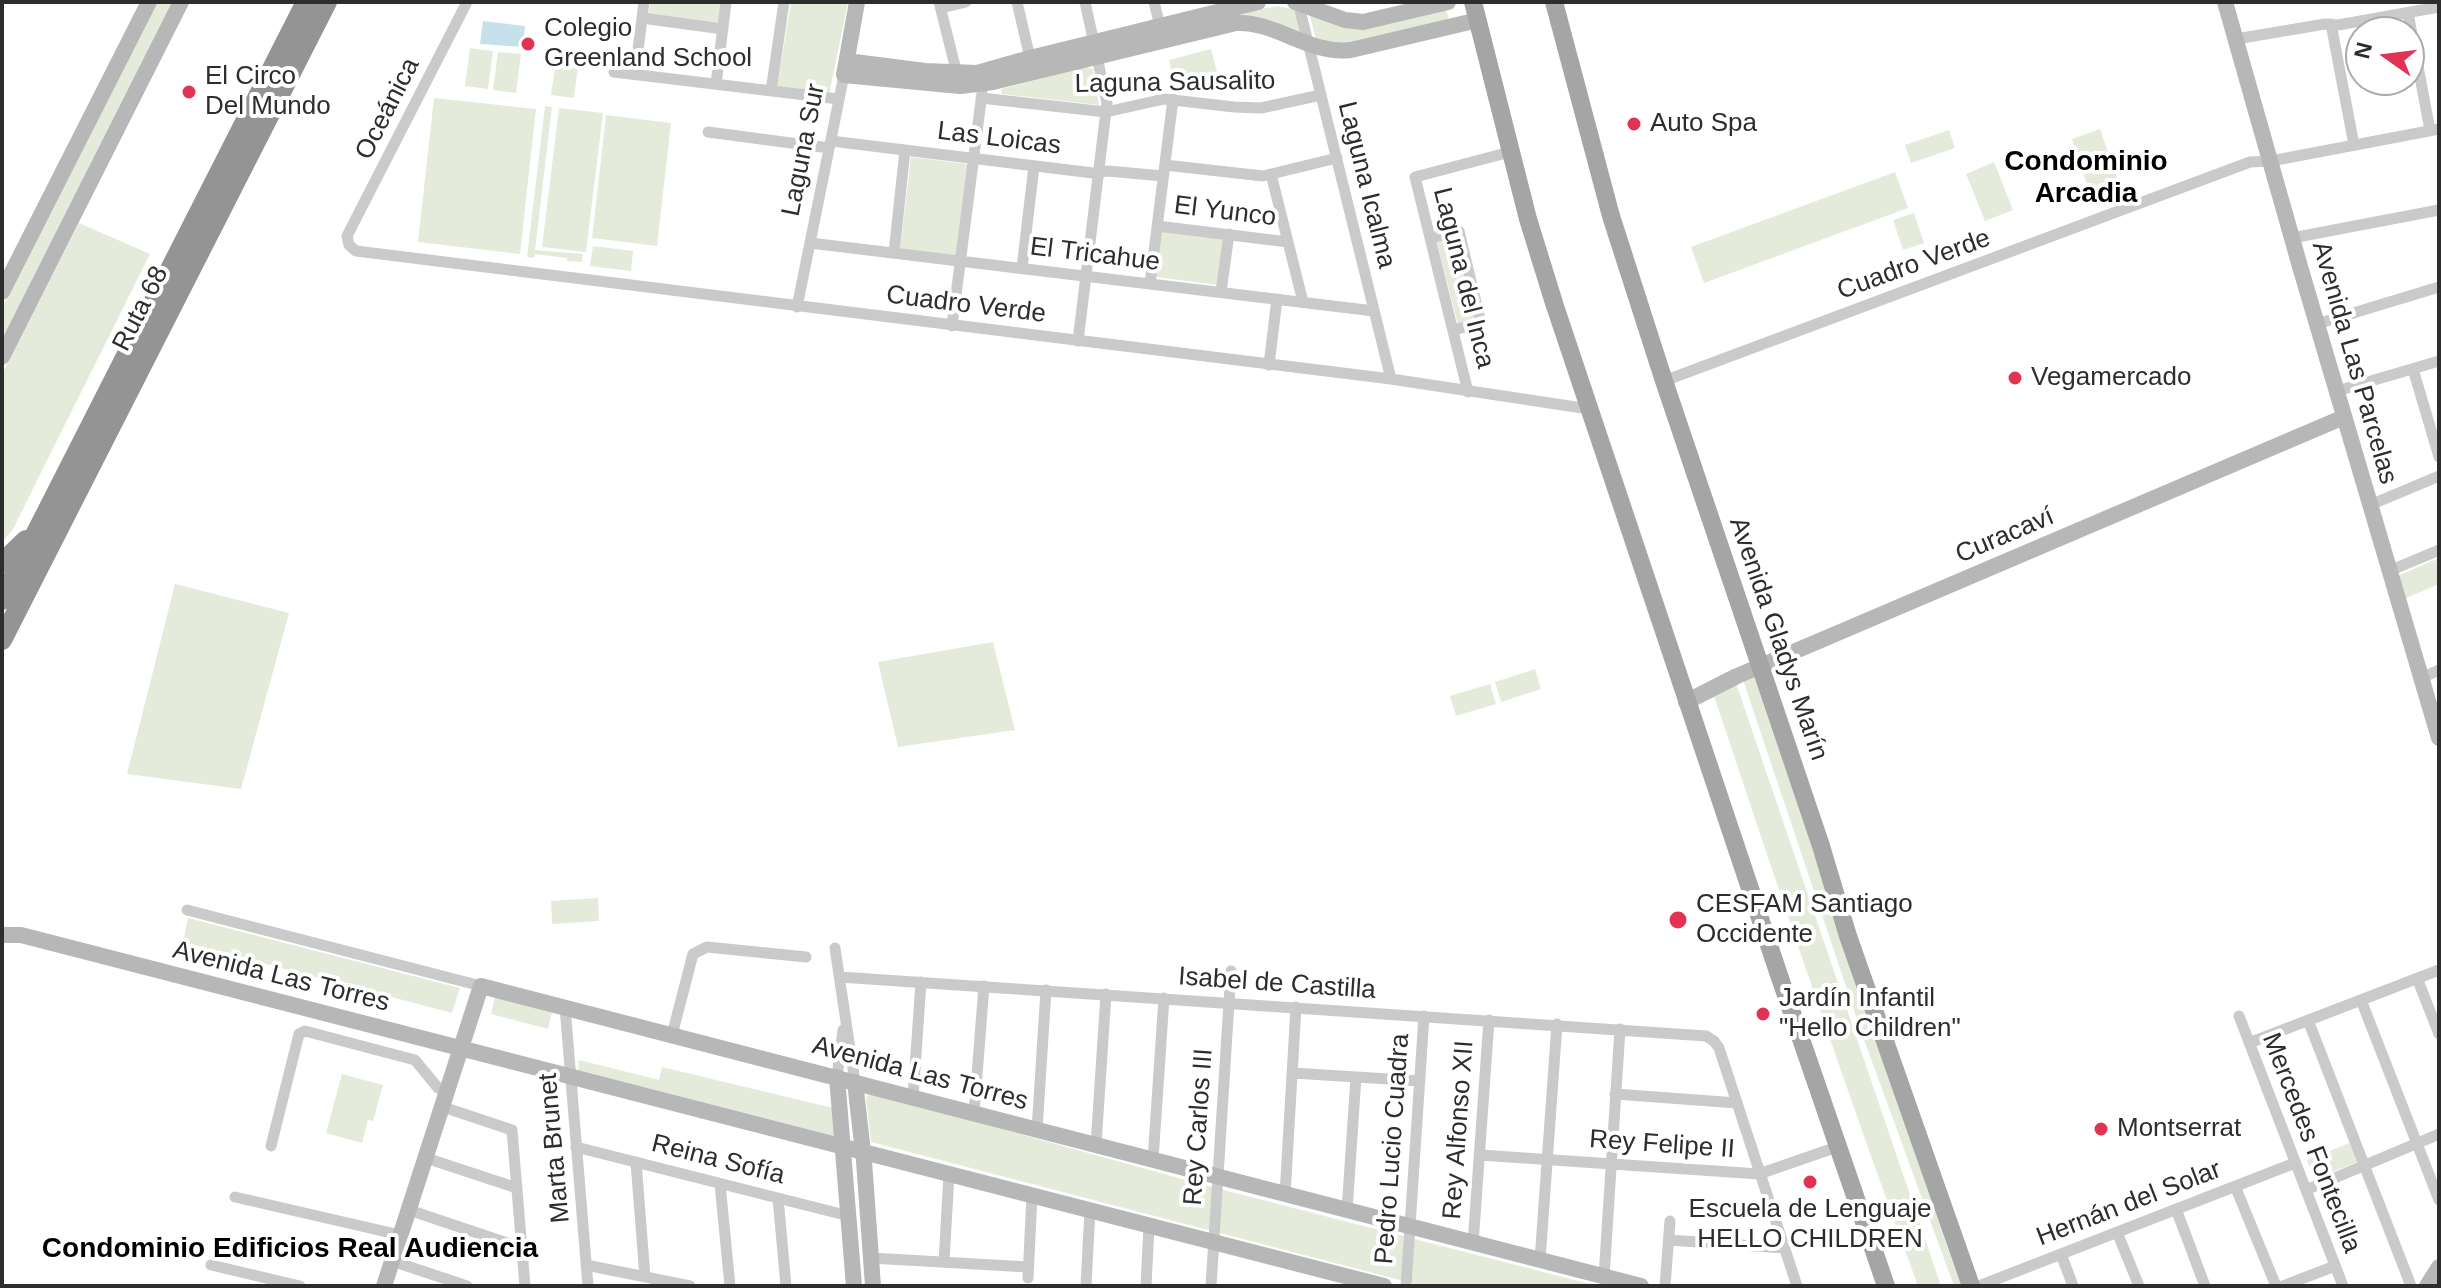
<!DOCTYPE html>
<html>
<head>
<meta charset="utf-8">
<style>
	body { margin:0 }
	#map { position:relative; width:2441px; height:1288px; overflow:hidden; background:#fff; font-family:Helvetica,sans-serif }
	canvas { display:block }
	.frame { position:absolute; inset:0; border:4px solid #2d2d2d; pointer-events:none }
	.north { position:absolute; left:2345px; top:16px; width:80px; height:80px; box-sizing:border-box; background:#fff; border:2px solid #ababab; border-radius:50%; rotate:284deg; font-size:22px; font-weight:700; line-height:32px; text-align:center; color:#2d2d2d }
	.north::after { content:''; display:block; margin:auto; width:28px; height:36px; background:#e13354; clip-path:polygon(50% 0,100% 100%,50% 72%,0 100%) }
</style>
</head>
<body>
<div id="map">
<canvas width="2441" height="1288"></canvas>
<div class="frame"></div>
<div class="north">N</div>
</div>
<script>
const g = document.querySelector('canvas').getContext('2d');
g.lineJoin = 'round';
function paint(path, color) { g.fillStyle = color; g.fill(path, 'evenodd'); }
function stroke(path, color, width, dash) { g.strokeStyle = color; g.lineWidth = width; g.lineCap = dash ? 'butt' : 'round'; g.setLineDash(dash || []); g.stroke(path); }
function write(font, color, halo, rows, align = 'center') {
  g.font = font + ' Helvetica,sans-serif'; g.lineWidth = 8; g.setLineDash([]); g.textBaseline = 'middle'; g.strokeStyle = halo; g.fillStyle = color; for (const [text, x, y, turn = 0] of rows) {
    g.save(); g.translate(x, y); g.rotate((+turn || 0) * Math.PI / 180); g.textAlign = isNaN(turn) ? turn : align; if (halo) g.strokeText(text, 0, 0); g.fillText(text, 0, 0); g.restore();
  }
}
paint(new Path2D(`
	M157,2H177L2,344V308Z
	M650,2H723L721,23L649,14Z
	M791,2H848L829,95L777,87Z
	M1278,6L1296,10L1302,36L1241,18L1239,13Z
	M1441,8L1447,12L1448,18L1445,23L1351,45L1316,40L1310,16L1317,14L1346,26Z
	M470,48L493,51L488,89L465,86Z
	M1211,49L1217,72L1174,82L1169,60Z
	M498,52L521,54L516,93L493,90Z
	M557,54L579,57L574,98L551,95Z
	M1086,67L1093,69L1099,105L1002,94L1001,89Z
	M434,98L536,109L520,254L418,242Z
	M545,106L552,107L535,250L583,254L582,262L567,261V258L535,254L534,258L527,257Z
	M559,108L603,113L586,252L542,247Z
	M606,115L671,123L657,246L592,238Z
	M2100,129L2117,178L2088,188L2072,139Z
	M1949,130L1955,148L1911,163L1905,145Z
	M911,157L968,164L957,255L900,249Z
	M1994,162L2013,210L1985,221L1966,174Z
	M1895,172L1908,208L1704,283L1691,247Z
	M1914,213L1924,243L1903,250L1893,220Z
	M79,223L150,254L12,531L2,542V374Z
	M1162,231L1224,239L1217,285L1156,277Z
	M1455,237L1476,320L1458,325L1437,242Z
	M593,246L633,251L631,271L590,266Z
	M2439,558V584L2404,599L2395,577Z
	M175,584L289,613L241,789L127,774Z
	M993,642L1015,730L898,747L878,662Z
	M1535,669L1541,689L1501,702L1495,682Z
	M1754,676L1946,1244L1962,1286H1954L1863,1037L1743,680Z
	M1736,683L1941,1286H1918C1846,1090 1779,891 1713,693Z
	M1490,684L1496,704L1456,716L1450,696Z
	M598,898L599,921L552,924L551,901Z
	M188,918L460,988L452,1013L183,942Z
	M495,997L552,1012L548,1029L491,1014Z
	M579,1060L659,1080L662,1067L833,1108L835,1137L578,1071Z
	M342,1074L383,1085L373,1121L368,1120L362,1143L326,1133Z
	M872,1093L1200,1184L1598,1286H1423L871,1142L866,1097Z
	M2352,1142L2360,1161L2314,1179L2307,1160Z`), '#e5ebdb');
paint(new Path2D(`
	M483,21L525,26L523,47L480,44Z`), '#c7e1ea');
stroke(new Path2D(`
	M467,2L347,236L349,245L356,251L1391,379L1589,409
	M939,2L958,78
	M1017,2L1030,58
	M1154,2L1160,26
	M1298,2L1391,379
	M941,8L966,2
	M2408,13L2430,130
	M642,18L723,29
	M2331,24L2354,145
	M2236,39L2325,24L2338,25L2439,7
	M614,72L839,99
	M635,74L644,2
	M716,84L726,2
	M771,91L784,2
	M981,98L1106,112L1164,99L1234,107L1261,108L1321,95
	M708,132L829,148
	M831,141L1093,173L1108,171L1163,176
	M1165,165L1263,176L1337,158
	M1271,174L1303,302
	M1157,226L1288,242
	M1431,238L1459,231L1481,323L1453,330
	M2292,238L2439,210
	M810,243L1374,311
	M894,253L905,150
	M1022,268L1034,166
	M1150,284L1173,99
	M1221,292L1229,234
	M797,307L844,75
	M2317,324L2439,287
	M952,326L982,93
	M1078,341L1107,103L1085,2
	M1269,365L1277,299
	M2413,369L2439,457
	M1664,381L2250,162L2271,161L2439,129
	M2337,391L2439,361
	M1468,392L1415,177L1510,152
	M2370,505L2439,476
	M2389,571L2439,550
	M2421,678L2439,670
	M187,910L481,986
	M835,948L855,1082
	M840,977L1706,1036L1714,1041L1719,1048L1797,1286
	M2417,978L2439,1034
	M2361,1000L2439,1200
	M565,1007L588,1286
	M2239,1016L2343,1286
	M2308,1020L2411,1286
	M672,1035L693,954L707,947L806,957
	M2249,1043L2439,970
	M1293,1073L1420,1081
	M837,1077L843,1030
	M1615,1094L1737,1103
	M913,1097L921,982
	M443,1107L512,1130L525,1286
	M974,1113L984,986
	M1037,1130L1046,990
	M1096,1145L1106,994
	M271,1146L299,1034L305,1031L415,1060L438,1088L448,1092
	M576,1147L849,1216
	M1480,1155L1759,1174L1837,1147
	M426,1158L517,1188
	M1153,1160L1164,998
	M636,1162L645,1277
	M720,1184L730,1286
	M2235,1186L2276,1286
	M2306,1190L2439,1134
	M1285,1195L1296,1007
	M235,1197L400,1235
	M778,1198L786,1286
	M2176,1209L2205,1286
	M409,1210L522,1248
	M1347,1211L1356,1077
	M2117,1232L2139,1286
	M1669,1240L1784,1248
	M1473,1244L1489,1020
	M2061,1254L2073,1286
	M871,1258L1028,1267
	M1540,1260L1557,1024
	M392,1261L467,1286
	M944,1262L949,1174
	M211,1265L300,1286
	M586,1265L690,1286
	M1604,1277L1620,1029
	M1028,1278L1032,1195
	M1086,1285L1090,1210
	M1146,1286L1149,1226
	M1211,1286L1231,971
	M1406,1286L1424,1016
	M1665,1286L1670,1221
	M1979,1286L2295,1163
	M2283,1286L2335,1266`), '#cacaca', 11);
stroke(new Path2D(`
	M857,2L844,75L960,86L993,82L1236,23C1276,21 1309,55 1351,50L1478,20
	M1295,2L1345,20L1363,22L1448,2
	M2225,2L2301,270L2439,738
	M847,61L925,71L977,73L1030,58L1258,2
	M2,292L149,2
	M2,357L181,2
	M1686,702L1737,676L2344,417
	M2,935H21L1384,1286
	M837,1077L854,1286
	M855,1082L864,1161L873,1286
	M384,1286L481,986L1641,1286
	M2427,1286L2439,1267`), '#b7b7b7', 16);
stroke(new Path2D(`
	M1473,2L1528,219L1554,303L1779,975L1886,1286
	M1554,2L1611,216L1664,381L1821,846L1848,936L1971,1286`), '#a5a5a5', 18);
stroke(new Path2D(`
	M2,563L26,540
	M2,600L306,2
	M2,640L327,2`), '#949494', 20);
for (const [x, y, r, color] of [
	[528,44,8,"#e13354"],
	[189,92,8,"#e13354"],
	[1634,124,8,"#e13354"],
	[2015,378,8,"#e13354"],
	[1678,920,10,"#e13354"],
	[1763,1014,8,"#e13354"],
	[2101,1129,8,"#e13354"],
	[1810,1182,8,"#e13354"]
]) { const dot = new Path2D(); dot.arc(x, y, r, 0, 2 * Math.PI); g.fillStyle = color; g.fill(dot); stroke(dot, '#fff', 3); }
write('26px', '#2d2d2d', '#fff', [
	["Colegio",544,29],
	["Greenland School",544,59],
	["El Circo",205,77],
	["Del Mundo",205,107],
	["Auto Spa",1650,124],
	["Vegamercado",2031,378],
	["CESFAM Santiago",1696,905],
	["Occidente",1696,935],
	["Jardín Infantil",1779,999],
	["\"Hello Children\"",1779,1029],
	["Montserrat",2117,1129],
	["Escuela de Lenguaje",1810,1210,"center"],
	["HELLO CHILDREN",1810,1240,"center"]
], 'left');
write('26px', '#2d2d2d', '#fff', [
	["Laguna Sausalito",1175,83,-1],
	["Oceánica",388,109,-63],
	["Las Loicas",999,139,7],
	["Laguna Sur",804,150,-79],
	["Laguna Icalma",1366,185,76],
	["El Yunco",1225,212,7],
	["El Tricahue",1095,255,7],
	["Cuadro Verde",1914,265,-20],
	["Laguna del Inca",1463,278,76],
	["Cuadro Verde",966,305,7],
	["Ruta 68",141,309,-63],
	["Avenida Las Parcelas",2354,363,74],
	["Curacaví",2005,536,-23],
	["Avenida Gladys Marín",1778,639,71],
	["Avenida Las Torres",281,977,14],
	["Isabel de Castilla",1277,984,4],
	["Avenida Las Torres",920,1074,15],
	["Rey Carlos III",1199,1127,-86],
	["Rey Alfonso XII",1459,1130,-86],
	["Mercedes Fontecilla",2311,1143,69],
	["Rey Felipe II",1662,1145,4],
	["Marta Brunet",555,1148,-95],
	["Pedro Lucio Cuadra",1393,1149,-86],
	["Reina Sofía",718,1160,14],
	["Hernán del Solar",2129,1204,-21]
]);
write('bold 28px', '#000', '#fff', [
	["Condominio",2086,162],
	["Arcadia",2086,194],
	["Condominio Edificios Real Audiencia",290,1249]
]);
</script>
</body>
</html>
